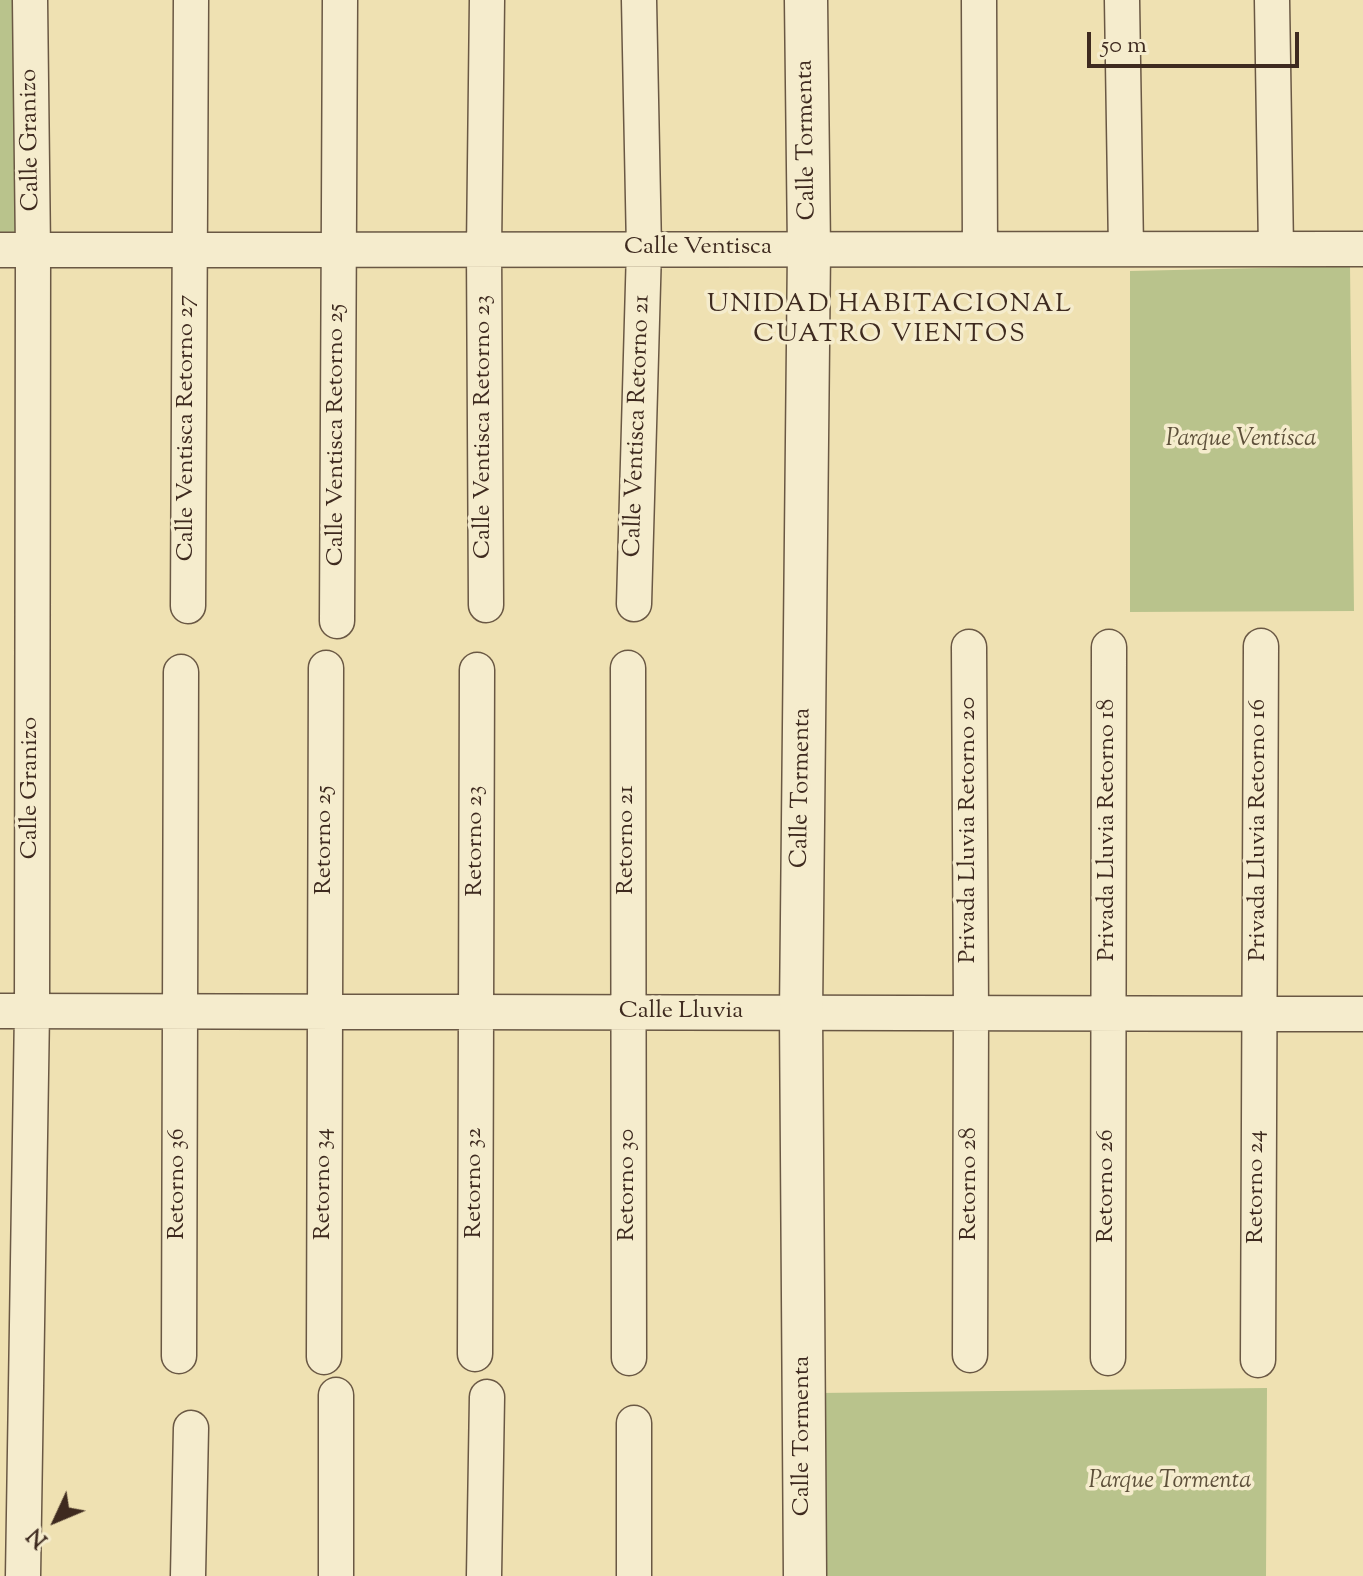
<!DOCTYPE html>
<html>
<head>
<meta charset="utf-8">
<style>
	body { margin:0 }
	#map { position:relative; width:1363px; height:1576px; overflow:hidden; background:#efe1b2; font-family:"Sorts Mill Goudy",serif }
	canvas { display:block }
	.north { position:absolute; left:16px; top:1480px; width:80px; height:80px; -webkit-text-stroke:6px #f5eccd; paint-order:stroke; rotate:226deg; font-size:22px; font-weight:700; line-height:32px; text-align:center; color:#3e2a1f }
	.north::after { content:''; display:block; margin:auto; width:28px; height:36px; background:#3e2a1f; clip-path:polygon(50% 0,100% 100%,50% 72%,0 100%) }
	.scale { position:absolute; left:1087px; top:32px; width:212px; height:36px; box-sizing:border-box; border:4px solid #3e2a1f; border-top:0; padding-left:10px; font-size:24px; line-height:28px; white-space:nowrap; color:#3e2a1f; -webkit-text-stroke:6px #f5eccd; paint-order:stroke }
</style>
</head>
<body>
<div id="map">
<canvas width="1363" height="1576"></canvas>
<div class="north">N</div>
<div class="scale">50 m</div>
</div>
<script>
const g = document.querySelector('canvas').getContext('2d');
g.lineJoin = 'round';
function paint(path, color) { g.fillStyle = color; g.fill(path, 'evenodd'); }
function stroke(path, color, width, dash) { g.strokeStyle = color; g.lineWidth = width; g.lineCap = dash ? 'butt' : 'round'; g.setLineDash(dash || []); g.stroke(path); }
function write(font, color, halo, rows, align = 'center') {
  g.font = font + ' "Sorts Mill Goudy",serif'; g.lineWidth = 7; g.setLineDash([]); g.textBaseline = 'middle'; g.strokeStyle = halo; g.fillStyle = color; for (const [text, x, y, turn = 0] of rows) {
    g.save(); g.translate(x, y); g.rotate((+turn || 0) * Math.PI / 180); g.textAlign = isNaN(turn) ? turn : align; if (halo) g.strokeText(text, 0, 0); g.fillText(text, 0, 0); g.restore();
  }
}
paint(new Path2D(`
	M0,0H18L22,238H0Z
	M1350,266L1354,611L1130,612V271Z
	M1267,1388L1266,1576H818V1393Z`), '#b9c38c');
const minor = new Path2D(`
	M979,0L980,249
	M1122,0L1126,249
	M1272,0L1276,249
	M0,250L1363,249
	M634,604L644,249L639,0
	M486,605L484,249L487,0
	M188,606L191,0
	M337,621L340,0
	M969,647L971,1013L970,1355
	M628,668L629,1358
	M0,1011L1363,1014
	M475,1354L477,670
	M179,1356L181,672
	M324,1357L326,668
	M1108,1358L1109,647
	M1258,1360L1261,646
	M336,1395V1576
	M634,1423V1576
	M23,1576L32,1011L33,250L30,0
	M188,1576L191,1428
	M484,1576L487,1397`);
const tertiary = new Path2D(`
	M805,1576L801,1013L809,249L806,0`);
stroke(minor, '#6a5844', 37);
stroke(tertiary, '#6a5844', 45);
stroke(minor, '#f5eccd', 34);
stroke(tertiary, '#f5eccd', 42);
write('24px', '#3e2a1f', '#f5eccd', [
	["Calle Granizo",32,140,-91],
	["Calle Tormenta",808,140,-91],
	["Calle Ventisca",698,249],
	["Calle Ventisca Retorno 21",639,426,-88],
	["Calle Ventisca Retorno 23",485,427,-90],
	["Calle Ventisca Retorno 27",188,428,-90],
	["Calle Ventisca Retorno 25",338,435,-90],
	["Calle Granizo",32,788,-90],
	["Calle Tormenta",803,788,-89],
	["Privada Lluvia Retorno 20",970,830,-90],
	["Privada Lluvia Retorno 18",1109,830,-90],
	["Privada Lluvia Retorno 16",1260,830,-90],
	["Retorno 25",326,840,-90],
	["Retorno 21",628,840,-90],
	["Retorno 23",477,841,-90],
	["Calle Lluvia",681,1013],
	["Retorno 32",476,1183,-90],
	["Retorno 36",179,1184,-90],
	["Retorno 34",325,1184,-90],
	["Retorno 28",971,1184,-90],
	["Retorno 30",629,1185,-90],
	["Retorno 26",1108,1186,-90],
	["Retorno 24",1258,1187,-90],
	["Calle Tormenta",804,1436,-90]
]);
write('italic 24px', '#5d503a', '#f5eccd', [
	["Parque Ventísca",1241,441],
	["Parque Tormenta",1170,1483]
]);
g.letterSpacing = '2px';
write('26px', '#3e2a1f', '#f5eccd', [
	["UNIDAD HABITACIONAL",890,307],
	["CUATRO VIENTOS",890,337]
]);
g.letterSpacing = '0px';
</script>
</body>
</html>
